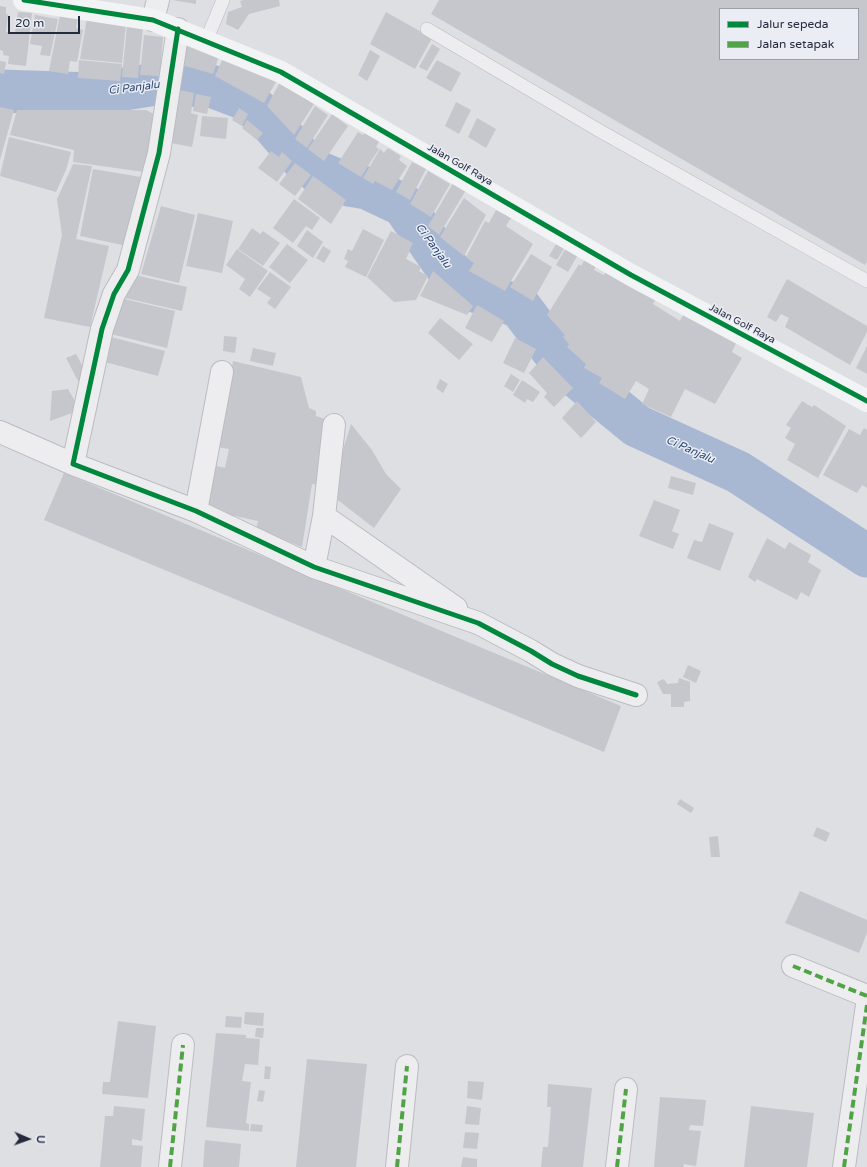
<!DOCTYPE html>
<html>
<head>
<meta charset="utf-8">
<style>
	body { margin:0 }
	#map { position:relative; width:867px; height:1167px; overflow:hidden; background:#dedfe3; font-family:"Varela Round",sans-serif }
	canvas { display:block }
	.legend { position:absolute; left:719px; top:8px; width:140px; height:52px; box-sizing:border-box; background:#eaedf4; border:1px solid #9b9fab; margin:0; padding:5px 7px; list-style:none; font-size:12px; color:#242b3d }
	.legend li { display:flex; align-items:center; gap:8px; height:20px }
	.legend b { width:20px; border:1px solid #9b9fab }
	.north { position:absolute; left:8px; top:1119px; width:40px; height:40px; -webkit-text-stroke:3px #eaedf4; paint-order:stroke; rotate:92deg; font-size:11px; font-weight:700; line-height:16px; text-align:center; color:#242b3d }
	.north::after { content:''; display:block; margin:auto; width:14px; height:18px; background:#242b3d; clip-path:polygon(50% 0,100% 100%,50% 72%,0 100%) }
	.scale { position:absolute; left:8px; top:16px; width:72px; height:18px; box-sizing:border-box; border:2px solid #242b3d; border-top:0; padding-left:5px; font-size:12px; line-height:14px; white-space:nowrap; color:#242b3d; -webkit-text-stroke:3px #eaedf4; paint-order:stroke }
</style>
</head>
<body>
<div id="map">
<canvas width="867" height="1167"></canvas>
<ul class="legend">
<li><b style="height:5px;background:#00873e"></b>Jalur sepeda</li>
<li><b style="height:5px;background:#50a446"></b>Jalan setapak</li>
</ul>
<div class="north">U</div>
<div class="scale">20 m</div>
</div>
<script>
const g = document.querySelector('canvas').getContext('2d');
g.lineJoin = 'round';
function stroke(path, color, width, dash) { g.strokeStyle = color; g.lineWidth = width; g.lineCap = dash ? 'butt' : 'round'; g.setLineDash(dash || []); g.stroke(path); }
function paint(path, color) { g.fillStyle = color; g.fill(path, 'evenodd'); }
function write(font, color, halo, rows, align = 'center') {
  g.font = font + ' "Varela Round",sans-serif'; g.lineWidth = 3; g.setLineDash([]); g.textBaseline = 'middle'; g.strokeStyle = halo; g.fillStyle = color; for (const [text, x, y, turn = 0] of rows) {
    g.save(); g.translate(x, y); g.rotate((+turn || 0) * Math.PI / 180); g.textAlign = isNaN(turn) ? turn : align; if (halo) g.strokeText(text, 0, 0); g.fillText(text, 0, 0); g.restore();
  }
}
stroke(new Path2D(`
	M0,91L93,94L156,84L211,86L245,99L273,125L302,159L318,172L349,185L367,188L403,205L447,268L475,291L520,307L565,367L637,426L738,472L867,556`), '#a9b8d2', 43);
paint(new Path2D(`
	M172,0H196V4Z
	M244,0H279L280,6L249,14L238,30L226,24L228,12L242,7L240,1Z
	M439,0H867V262L865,265L431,14ZM720,9H858V59H720Z
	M0,6L6,7V14L8,15L6,32L15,33L18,12L32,13L26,66L8,64L9,56L3,55V51L0,50Z
	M386,12L432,38L415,69L370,44Z
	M35,15L58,19L50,56L40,55L42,46L30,44Z
	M60,15L78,18L76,28L83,30L77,62L70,61L68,74L49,71Z
	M87,18L126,23L122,63L80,59Z
	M127,25L143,27L138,78L122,77Z
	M144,35L163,37L160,76L140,75Z
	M187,42L220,53L213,74L182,65Z
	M432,44L440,49L427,71L419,67Z
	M370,50L380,56L367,81L358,75Z
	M224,56L277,80L264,103L215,76Z
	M79,60L122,64L120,81L78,78Z
	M437,60L461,73L451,92L426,78Z
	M0,61L6,62L4,74L0,73Z
	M280,82L314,104L294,135L267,106Z
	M180,90L194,93L191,113L198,115L192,147L171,143Z
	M196,94L211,97L207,114L193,111Z
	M456,102L471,110L459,134L445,126Z
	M315,106L328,115L307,148L295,139Z
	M0,107L14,110L0,160Z
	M239,108L248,114L242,126L232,120Z
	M17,110H146L158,116L151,173L73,162L74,150L10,135Z
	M332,114L348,126L324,161L308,149Z
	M202,116L228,118L226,139L200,136Z
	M477,118L496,129L486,148L468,137Z
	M247,120L263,133L257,140L242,128Z
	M366,131L380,140L376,147L379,149L361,177L338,163L358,132L363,135Z
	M9,137L71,152L66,170L56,192L0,176Z
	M388,148L401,156L399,160L407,166L392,190L375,181L373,184L363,178L380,149L384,153Z
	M271,151L279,157L282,152L292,161L277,182L258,168Z
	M412,162L426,169L410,200L396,192Z
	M295,163L311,175L295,196L279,184Z
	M73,164L92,166L76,239L109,246L90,327L44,318L62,235L57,199Z
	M93,169L147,178L132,247L80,236Z
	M428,171L450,184L431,217L410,204Z
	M313,176L346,200L331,224L298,199Z
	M453,183L466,190L439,235L428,226Z
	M464,198L486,215L464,256L440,237Z
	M294,199L320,218L312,230L306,226L293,243L273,228Z
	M161,206L195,215L179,283L141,274Z
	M496,210L511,218L506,226L533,244L505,291L469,271L474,263L466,257L485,221L489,223Z
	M198,213L233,221L222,273L186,266Z
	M252,228L260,234L263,231L280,243L263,266L238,249Z
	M363,229L384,240L366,277L345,267L348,261L344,259L348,249L352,251Z
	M307,230L323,242L313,258L297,246Z
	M391,231L413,243L406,259L421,267L419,271L428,276L416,300L394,302L367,277Z
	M558,241L566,245L557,260L549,256Z
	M287,244L308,260L290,283L269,267Z
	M323,246L331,251L324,263L316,258Z
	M567,246L579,253L568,272L556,265Z
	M237,249L268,271L250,297L239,289L245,279L226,265Z
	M531,254L552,267L533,301L510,287Z
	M587,255L598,262L594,270L604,275L609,266L658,295L653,304L680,321L685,311L737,341L732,352L742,358L715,404L685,389L671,417L642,404L649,389L636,381L625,399L599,383L602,378L584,368L586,364L567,347L569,344L563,337L565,335L547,315L579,264L581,266Z
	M433,271L473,306L467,315L420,296Z
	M270,272L291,287L275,309L267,303L271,298L257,289Z
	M131,274L187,287L182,311L125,298Z
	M787,279L867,326V332L850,365L785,327L789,318L781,314L776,322L767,317Z
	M116,297L175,311L167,348L107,333Z
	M477,305L504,321L492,342L465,328Z
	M440,318L473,344L459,360L428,333Z
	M107,336L165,351L158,376L101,361Z
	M224,336L237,337L235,353L223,351Z
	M515,338L536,349L524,373L503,363Z
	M867,346V374L856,368Z
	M253,348L276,353L273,366L250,361Z
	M76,354L88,376L78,381L66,358Z
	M543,357L573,388L554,407L544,397L547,393L529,373Z
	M233,361L301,377L309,408L316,411V416L328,420L318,485L312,484L302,547L256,529L258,521L221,513L203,504L213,465L225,468L229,449L217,447Z
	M511,374L520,380L513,392L504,386Z
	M440,379L448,384L443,393L436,388Z
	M522,380L540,392L533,402L527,399L525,403L513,395Z
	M68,389L80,410L50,421L52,391Z
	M577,401L596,422L581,438L562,418Z
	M802,401L812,407L814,405L846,426L818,478L787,460L795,444L785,438L791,428L786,425Z
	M351,424L372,450L386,474L401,489L374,528L334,497L337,469Z
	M864,428L867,430V488L862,485L857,493L823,475L849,429L860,435Z
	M64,473L621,706L604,752L44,520Z
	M671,476L696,483L693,495L668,488Z
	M654,500L680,510L672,531L679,534L673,549L639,536Z
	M709,523L734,533L720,571L687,558L694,540L702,542Z
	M767,538L785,549L789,542L811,555L808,562L821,570L809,597L801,592L797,600L757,579L755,582L748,577Z
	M688,665L701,671L696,683L683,677Z
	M679,678L690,682V701L684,702V707H671V694H663L657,682L664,679L667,684L678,683Z
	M680,799L694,808L691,813L677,804Z
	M817,827L830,833L826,842L813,836Z
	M718,836L720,857H711L709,837Z
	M800,891L867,920V933L859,953L785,923Z
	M245,1012L264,1013L263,1026L244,1024Z
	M226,1016L242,1017L241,1028L225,1027Z
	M118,1021L156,1026L148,1098L102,1094L103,1082H110Z
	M256,1028H264L263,1038L255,1037Z
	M216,1033L246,1035V1038L260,1039L258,1065L245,1064L242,1081L251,1082L246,1123L249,1124V1131L206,1127Z
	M307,1059L367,1064L356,1167H296Z
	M265,1066L271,1067L270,1079H264Z
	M468,1081L484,1082L482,1100L467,1098Z
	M548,1084L592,1088L583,1167H541L543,1147H548L551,1107H547Z
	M259,1090L265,1091L263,1102L257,1101Z
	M660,1097L706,1100L703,1126L690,1125L689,1130L701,1131L696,1166L684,1164L683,1167H654Z
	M114,1106L145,1109L142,1141L132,1139V1145L143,1146L141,1167H100L105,1116H113Z
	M467,1106L481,1108L479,1125L465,1124Z
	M751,1106L814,1113L807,1167H744Z
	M251,1124L263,1125L262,1132L250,1131Z
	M465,1132L479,1133L477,1149L463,1148Z
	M205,1140L241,1144L239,1167H203Z
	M463,1157L477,1159V1167H461Z`), '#c5c7cc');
const lane = new Path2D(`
	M427,29L600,131L867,281
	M206,41L223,0`);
const street = new Path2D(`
	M153,20L158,0
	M178,29L159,153L128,270L114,294L102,329L73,464L196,511L314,567L478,623L531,651L552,664L578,676L636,695
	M334,425L324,516L456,608
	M0,432L73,464
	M196,511L222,372
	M314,567L324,516
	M793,966L867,996
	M170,1167L183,1045
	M397,1167L407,1066
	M617,1167L626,1089
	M844,1167L867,1005`);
stroke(lane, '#bbbcc1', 14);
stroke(street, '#bbbcc1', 24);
stroke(lane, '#ededf0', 13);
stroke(street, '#ededf0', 22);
stroke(new Path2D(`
	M24,0L153,20L281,72L631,275L867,401`), '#f2f3f4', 22);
stroke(new Path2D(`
	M793,966L867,996
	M170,1167L183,1045
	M397,1167L407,1066
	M617,1167L626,1089
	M844,1167L867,1005`), '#50a446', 4, [8, 4]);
stroke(new Path2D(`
	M24,0L153,20L281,72L631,275L867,401
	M178,29L159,153L128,270L114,294L102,329L73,464L196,511L314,567L478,623L531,651L552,664L578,676L636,695`), '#00873e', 5);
write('10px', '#242b3d', '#eaedf4', [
	["Jalan Golf Raya",460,165,30],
	["Jalan Golf Raya",742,324,28]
]);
write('italic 11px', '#2c4573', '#eaedf4', [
	["Ci Panjalu",134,88,-7],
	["Ci Panjalu",433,246,54],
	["Ci Panjalu",690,450,24]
]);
</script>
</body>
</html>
